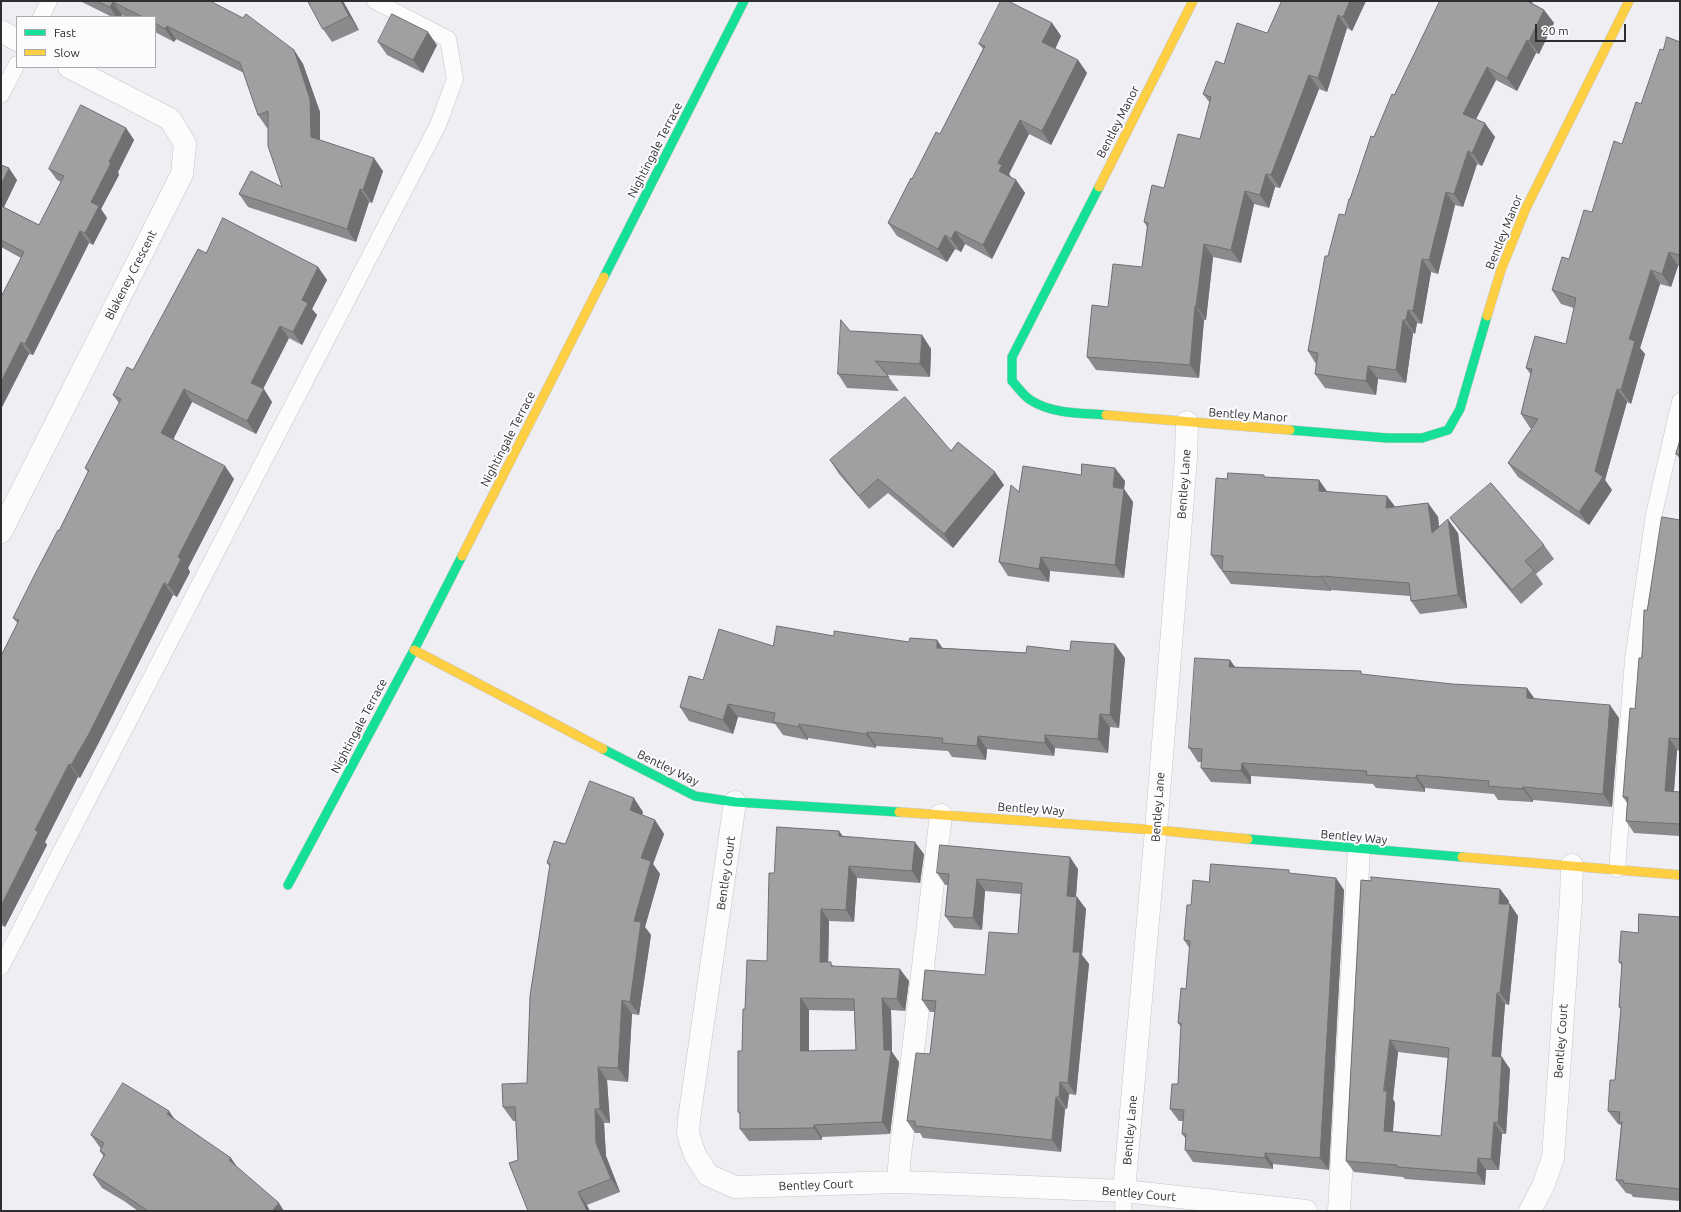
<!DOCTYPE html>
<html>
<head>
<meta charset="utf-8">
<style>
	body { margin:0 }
	#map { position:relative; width:1681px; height:1212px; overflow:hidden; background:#efeef2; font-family:Ubuntu,sans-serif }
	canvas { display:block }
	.frame { position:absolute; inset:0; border:2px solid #2e2d2f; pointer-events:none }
	.legend { position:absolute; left:16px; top:16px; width:140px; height:52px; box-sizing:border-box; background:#fcfbfe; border:1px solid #aaa9ab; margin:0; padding:5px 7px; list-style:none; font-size:12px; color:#2e2d2f }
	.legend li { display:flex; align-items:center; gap:8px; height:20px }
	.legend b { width:20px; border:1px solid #aaa9ab }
	.scale { position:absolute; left:1535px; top:24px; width:91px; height:18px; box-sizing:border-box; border:2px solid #2e2d2f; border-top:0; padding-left:5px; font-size:12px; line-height:14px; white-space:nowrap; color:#2e2d2f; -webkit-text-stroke:3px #fcfbfe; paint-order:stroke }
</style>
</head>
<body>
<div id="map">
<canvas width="1681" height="1212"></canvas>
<div class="frame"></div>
<ul class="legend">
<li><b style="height:5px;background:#16e098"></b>Fast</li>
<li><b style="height:5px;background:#ffcf43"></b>Slow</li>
</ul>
<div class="scale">20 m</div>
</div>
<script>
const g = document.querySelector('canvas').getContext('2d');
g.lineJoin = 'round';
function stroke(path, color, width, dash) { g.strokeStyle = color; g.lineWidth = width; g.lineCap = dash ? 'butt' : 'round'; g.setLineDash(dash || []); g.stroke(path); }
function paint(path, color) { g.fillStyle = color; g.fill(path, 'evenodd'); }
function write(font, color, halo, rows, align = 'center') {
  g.font = font + ' Ubuntu,sans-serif'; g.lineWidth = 4; g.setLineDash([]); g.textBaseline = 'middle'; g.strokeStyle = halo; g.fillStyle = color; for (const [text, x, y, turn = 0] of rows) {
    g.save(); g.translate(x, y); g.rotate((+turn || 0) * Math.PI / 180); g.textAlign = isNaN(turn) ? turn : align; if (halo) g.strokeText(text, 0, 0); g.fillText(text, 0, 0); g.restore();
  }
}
const lane = new Path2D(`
	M41,17L49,1
	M1,95L17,64
	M1617,869L1633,660L1654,514L1680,401
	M1,967L438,125L455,79L448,39L375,1
	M1123,1211L1124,1191`);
const street = new Path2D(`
	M1,31L17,40
	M1,532L182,174L185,144L170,119L69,67
	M735,802L689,1119L688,1134L695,1155L708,1175L735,1187L898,1182L958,1184L1124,1191L1306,1211
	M898,1182L900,1154L906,1110L941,815
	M1124,1191L1156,830L1186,458L1187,422
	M1339,1211L1359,849
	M1530,1211L1543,1186L1553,1158L1571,899L1572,865`);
const fast = new Path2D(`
	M1099,187L1012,357V381C1018,387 1024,397 1032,401C1053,414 1082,413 1106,415
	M604,277L744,1
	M1290,430L1387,438H1422L1448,430L1460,409L1487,316
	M603,749L695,796L735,802L899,812
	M1248,839L1462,857
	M288,885L414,650L462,556`);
const slow = new Path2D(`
	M1099,187L1193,1
	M1487,316L1501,270L1526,208L1629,1
	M1106,415L1290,430
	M462,556L604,277
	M414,650L603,749
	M899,812L1156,830L1248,839
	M1462,857L1680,875`);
stroke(lane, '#c6c5c8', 17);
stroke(street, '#c6c5c8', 23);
stroke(fast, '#c6c5c8', 10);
stroke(slow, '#c6c5c8', 10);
stroke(lane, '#fdfcfd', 16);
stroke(street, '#fdfcfd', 22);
stroke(fast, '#16e098', 9);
stroke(slow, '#ffcf43', 9);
paint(new Path2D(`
	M80,1H188L294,50L303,64L320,112V140L383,171L372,203L369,202L356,242L248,207L239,194L282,187L268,127L267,128L258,115L244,73L176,39L174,42L155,32V17H126L122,15L121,17H112Z
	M308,1H343L359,30L332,42L323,29Z
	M1366,1L1352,31L1347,28L1327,92L1319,89L1280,188L1275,187L1269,208L1254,204L1241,263L1213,257L1206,320H1204L1199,378L1096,370L1087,357L1108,307L1142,267L1147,227L1144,222L1164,188L1200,139L1210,103L1203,94L1224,64L1267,33Z
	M1440,1H1533L1532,3L1544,10L1554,23L1539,54L1536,53L1517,91L1496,80L1476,119L1495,137L1482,166L1477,164L1463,207L1455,205L1438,274L1431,272L1422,324L1417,323L1415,334L1413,333L1406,383L1378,379L1376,395L1325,388L1315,374L1316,364L1308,351L1328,256L1345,215L1350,199L1374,137Z
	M1052,23L1061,36L1055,49L1078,60L1087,73L1051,145L1029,134L1009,174L1011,178L1016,180L1025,193L992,259L965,244L961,252L955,249L947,262L897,236L888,223L912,179L940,134L983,49L979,44Z
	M378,42L437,45L423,73L387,55Z
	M1680,42V266H1678L1671,287L1660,284L1640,348L1645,354L1631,404L1627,402L1605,480L1612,490L1589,525L1518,477L1508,463L1532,428H1530L1521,414L1531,375L1526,368L1566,344L1574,308L1561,304L1552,290L1569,259L1592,212L1622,144L1641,104L1663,50Z
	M126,128L134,140L118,172L119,175L101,209L107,218L93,245L89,243L33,355L29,354L1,409V297L21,258L1,247V165L17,180L4,207L39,225L61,182L57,180L49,169Z
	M206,253L318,267L327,280L312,309L317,315L302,345L289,338L263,389L272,402L256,434L192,402L173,439L234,479L188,568L190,572L177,597L173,595L98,744L80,778L78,777L45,842L47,845L5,927L1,925V656L18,624L13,618L59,531L88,472L85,468L119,403L113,395L133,370Z
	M850,331L922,335L931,349L930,377L887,375L899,391L847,388L838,374Z
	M1680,441V459L1676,454Z
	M830,460L1004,485L953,548L888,493L869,509L839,474Z
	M1081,475L1125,481L1124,489L1133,502L1124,578L1050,571L1049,582L1008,576L999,562L1019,492Z
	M1265,478L1319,480L1327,491L1395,507L1428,503L1438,517L1439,527L1458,533L1467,608L1420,614L1411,601L1410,596L1331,590V591L1231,584L1222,571V569H1220L1211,555L1227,479Z
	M1450,518L1544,545L1554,559L1536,574L1543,584L1521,604L1460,531Z
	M1680,520V751L1677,750L1674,791L1680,792V836L1634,833L1626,821L1627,803L1623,797L1635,709L1647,610Z
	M834,636L943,648L1125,658L1119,728L1110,727L1108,753L1055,748L1054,756L987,749L986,760L952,757L948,751L876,746V748L808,738V740L783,735L775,724L738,717L733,734L689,721L680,707L703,680L773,646Z
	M1230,660L1235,667L1364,675L1535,699L1619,718L1612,807L1533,800V802L1498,800L1494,794L1425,788V792L1376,788L1373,784L1251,776V784L1211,782L1201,768L1202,762H1198L1189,748Z
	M643,812L642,815L655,820L664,834L653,864L660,874L645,927L651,935L639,1015L632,1014L628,1082L607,1080L610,1123H604L606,1156L620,1192L587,1205L518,1160L516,1121H513L503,1107L527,1083L550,867L547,863L565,844Z
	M843,836L924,854L920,883L857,878L854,922L829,921L828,962L834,966L909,981L905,1011L891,1010L892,1052L899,1062L890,1134L822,1137V1140L749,1141L740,1129V1115L738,1112L745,1009L767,961ZM809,1010L854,1011L856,1050L809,1051Z
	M1078,869L1076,897H1077L1086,909L1082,955L1089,964L1076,1095L1069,1094L1067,1109H1065L1061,1152L923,1138L920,1133H915L907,1121L930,1054L935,1012H930L922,1000L985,975L1018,934L1021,894L985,891L982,930L954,928L945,916L948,885H945L937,873Z
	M1291,874L1336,878L1344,890L1329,1170L1273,1164V1169L1193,1162L1185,1150L1186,1139L1182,1134L1183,1121H1179L1170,1109L1178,1084L1181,1027L1178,1023L1186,989L1190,949L1184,940L1191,905L1209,882Z
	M1361,880L1500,889L1509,901L1508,904L1518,916L1509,1005L1505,1004L1501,1057L1510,1069L1506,1134H1502L1499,1170H1486L1485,1185L1405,1179L1403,1177L1354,1172L1346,1161ZM1398,1052L1448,1058L1441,1136L1393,1131L1395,1103L1393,1099Z
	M1680,917V1201L1633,1197L1631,1194L1626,1193L1616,1180L1621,1125L1618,1124L1608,1111L1615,1080L1621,1009L1619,1007L1622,966L1619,962L1638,933Z
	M176,1120L237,1167L284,1211H138L124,1201L102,1188L93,1175L104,1157L100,1151L101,1149L91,1135Z`), '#8a898b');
paint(new Path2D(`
	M341,1H343L359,30L349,16Z
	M1350,1H1366L1352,31L1343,17Z
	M1522,1H1533L1528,10Z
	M113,2L122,15L121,17H116L110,7Z
	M1544,10L1554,23L1539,54L1529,41Z
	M1338,15L1347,28L1327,92L1318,78Z
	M1052,23L1061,36L1052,56L1042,42Z
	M167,26L176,39L174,42L165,29Z
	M428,32L437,45L423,73L413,60Z
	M1527,40L1536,53L1517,91L1507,78Z
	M294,50L303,64L320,112V150L311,137Z
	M1078,60L1087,73L1051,145L1042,131Z
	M1487,67L1496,80L1472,127L1463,114Z
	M1309,75L1319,89L1280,188L1271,175Z
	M1020,120L1029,134L1009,174L1012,178L999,171L998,163Z
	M1485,123L1495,137L1482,166L1472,153Z
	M126,128L134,140L118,172L119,175L101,209L107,218L93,245L85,233L91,202L109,162Z
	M1468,151L1477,164L1463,207L1454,194Z
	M374,158L383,171L372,203L363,190Z
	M9,168L17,180L1,213V185Z
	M1266,174L1275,187L1269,208L1260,195Z
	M1016,180L1025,193L992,259L983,245Z
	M360,189L369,202L356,242L347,229Z
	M1245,191L1254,204L1241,263L1231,250Z
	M1446,192L1455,205L1438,274L1429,260Z
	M80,231L89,243L33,355L25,344Z
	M955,231L965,244L961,252L951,239Z
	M945,235L955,249L947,262L938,249Z
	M1204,244L1213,257L1206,320L1196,306Z
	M1669,252L1678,266L1671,287L1662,274Z
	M1422,259L1431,272L1422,324L1413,311Z
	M318,267L327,280L312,309L317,315L302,345L293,332L302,300Z
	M1651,270L1660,284L1640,348L1645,354L1631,404L1621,390L1629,339Z
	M1195,306L1204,320L1199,378L1190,365Z
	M1408,310L1417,323L1415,334L1406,320Z
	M1403,320L1413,333L1406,383L1396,370Z
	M280,326L289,338L260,395L251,383Z
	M922,335L931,349L930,377L920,364Z
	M21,342L29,354L1,409V382Z
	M1368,366L1378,379L1376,395L1366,381Z
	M184,389L192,402L170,446L161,433Z
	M264,389L272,402L256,434L247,421Z
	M1617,389L1627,402L1605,480L1612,490L1589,525L1579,512L1595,471Z
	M225,466L234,479L188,568L190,572L177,597L168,585L178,557Z
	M1115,468L1125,481L1124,489L1133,502L1124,578L1115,565L1113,487Z
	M995,472L1004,485L953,548L944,534Z
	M1319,480L1328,494L1319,491Z
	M1387,496L1397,509L1386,508Z
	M1428,503L1438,517L1441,547L1432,533Z
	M1448,519L1458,533L1467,608L1458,595Z
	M1041,557L1050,571L1049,582L1039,569Z
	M1321,576L1331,590V591L1321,577Z
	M164,583L173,595L98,744L80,778L71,765Z
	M937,640L946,653L937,648Z
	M1115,644L1125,658L1119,728L1110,715Z
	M1230,660L1239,673L1229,667Z
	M1527,688L1537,702L1527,698Z
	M728,704L738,717L733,734L723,720Z
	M1610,705L1619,718L1612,807L1603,794Z
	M1100,714L1110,727L1108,753L1098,739Z
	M799,724L808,738V740L799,727Z
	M867,732L876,746V748L866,734Z
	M1045,735L1055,748L1054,756L1045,743Z
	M978,736L987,749L986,760L977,746Z
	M1669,738L1677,750L1673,803L1665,791Z
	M1242,763L1251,776V784L1241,771Z
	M69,764L78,777L45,842L47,845L5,927L1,921V906L35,830Z
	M1416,775L1425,788V792L1416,778Z
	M1523,787L1533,800V802L1523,789Z
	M634,798L643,812L639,824L630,810Z
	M655,820L664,834L653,864L660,874L645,927L651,935L639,1015L630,1002L634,921L641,858Z
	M839,831L848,843L839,836Z
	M915,842L924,854L920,883L912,871Z
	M1070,857L1078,869L1075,908L1067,896Z
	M849,866L857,878L854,922L846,910Z
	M1336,878L1344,890L1329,1170L1320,1158Z
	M977,879L985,891L982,930L973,918Z
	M1500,889L1509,901L1507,915L1499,904Z
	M1077,897L1086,909L1082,955L1089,964L1076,1095L1068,1083L1073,952Z
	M1510,904L1518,916L1509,1005L1500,993Z
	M821,909L829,921L828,974L820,962Z
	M900,969L909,981L905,1011L897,999Z
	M1497,993L1505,1004L1500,1068L1492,1056Z
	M801,998L809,1010V1063L801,1051Z
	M882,998L891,1010L892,1052L899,1062L890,1134L882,1122L884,1050Z
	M622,1000L632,1014L628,1082L618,1068Z
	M1390,1040L1398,1052L1393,1099L1395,1103L1392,1142L1384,1131V1091Z
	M1502,1057L1510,1069L1506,1134L1498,1123Z
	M598,1067L607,1080L610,1123L600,1109Z
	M1060,1082L1069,1094L1067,1109L1059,1097Z
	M1056,1097L1065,1109L1061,1152L1052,1140Z
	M595,1109L604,1123L606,1156L620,1192L611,1179L596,1143Z
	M169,1111L178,1124L167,1114Z
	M1494,1122L1502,1134L1499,1170L1491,1159Z
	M814,1125L822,1137V1140L814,1128Z
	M1265,1153L1273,1164V1169L1265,1158Z
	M231,1158L240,1171L229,1160Z
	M1478,1158L1486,1170L1485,1185L1477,1173Z
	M578,1192L587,1205L590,1211H587Z
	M279,1203L284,1211H272Z`), '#706f71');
const building = new Path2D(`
	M97,1H188L189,2L190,1H210L243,18L246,14L294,50L310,99L311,137L374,158L363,190L360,189L347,229L239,194L251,171L282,187L268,146V111L258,115L240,63L167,26L165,29L155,23V17H143L113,2L110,7Z
	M308,1H341L349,16L323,29Z
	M1001,1H1008L1052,23L1042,42L1078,60L1042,131L1020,120L998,163L1002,165L999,171L1016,180L983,245L955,231L951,239L945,235L938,249L888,223L911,178L912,179L936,132L940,134L985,46L979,44Z
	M1282,1H1350L1343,17L1338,15L1318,78L1309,75L1271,175L1266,174L1260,195L1245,191L1231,250L1204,244L1196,306H1195L1190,365L1087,357L1092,305L1108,307L1113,264L1142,267L1148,223L1144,222L1152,185L1164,188L1178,134L1200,139L1211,97L1203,94L1216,61L1224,64L1237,23L1267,33Z
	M1440,1H1527L1544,10L1529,41L1527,40L1507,78L1487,67L1463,114L1485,123L1472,153L1468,151L1454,194L1446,192L1429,260L1422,259L1413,311L1408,310L1406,320H1403L1396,370L1368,366L1366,381L1315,374L1318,353L1308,351L1325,256H1328L1339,214L1345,215L1349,199H1350L1371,136L1374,137L1392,94L1394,95Z
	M392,14L428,32L413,60L378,42Z
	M1667,37L1680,42V252L1679,255L1669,252L1662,274L1651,270L1629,339L1635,341L1621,390L1617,389L1595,471L1603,477L1579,512L1508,463L1538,419L1521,414L1532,369L1526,368L1535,336L1566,344L1576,298L1552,290L1562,257L1569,259L1584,210L1592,212L1614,141L1622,144L1636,102L1641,104L1660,49L1663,50Z
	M81,105L126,128L109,162L111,163L91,202L99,206L85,233L80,231L25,344L21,342L1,382V297L24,252L1,240V206L39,225L64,176L49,169Z
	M1,165L9,168L1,185Z
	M223,218L318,267L302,300L308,303L293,332L280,326L251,383L264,389L247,421L184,389L161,433L225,466L178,557L181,559L168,585L164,583L90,732L71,765L69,764L35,830L38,832L1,906V656L19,620L13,618L35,574L58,530L59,531L89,470L85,468L121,399L113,395L127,367L133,370L198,249L206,253Z
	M841,320L850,331L922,335L920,364L875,361L889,377L838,374Z
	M905,397L951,451L958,442L995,472L944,534L878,479L859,496L830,460Z
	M1680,441V455L1676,454Z
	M1082,464L1115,468L1113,487L1124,489L1115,565L1041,557L1039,569L999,562L1011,485L1019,492L1023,466L1081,475Z
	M1228,473L1264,475V477L1319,480V491L1387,496L1386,508L1428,503L1432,533L1448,519L1458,595L1411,601L1409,583L1321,576V577L1222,571L1223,556L1211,555L1216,478L1227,479Z
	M1491,483L1544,545L1525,561L1534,571L1512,590L1450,518Z
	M1662,517L1680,520V739L1669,738L1665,791L1680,792V824L1626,821L1628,797H1623L1630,708L1635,709L1639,658H1642L1644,610H1647Z
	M777,626L834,636V631L909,642L910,638L937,640V648L1026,653L1027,646L1070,651L1071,641L1115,644L1110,715L1100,714L1098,739L1045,735V743L978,736L977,746L942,743L943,738L867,732L866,734L799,724V727L773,722L775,713L728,704L723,720L680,707L689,676L703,680L719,629L773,646Z
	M1195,658L1230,660L1229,667L1361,671V674L1452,684L1527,688V698L1610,705L1603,794L1523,787V789L1488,786L1489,781L1416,775V778L1366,775L1367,771L1242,763L1241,771L1201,768L1202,749L1189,748Z
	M590,781L634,798L630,810L655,820L641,858L651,861L634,921L641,922L630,1002L622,1000L618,1068L598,1067L600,1109H595L596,1143L611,1179L578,1192L587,1211H528L509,1163L518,1160L515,1107H503L502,1084L527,1083L530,996L550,864L547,863L554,841L565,844Z
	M777,827L839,831V836L915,842L912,871L849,866L846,910L821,909L820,962H831V966L900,969L897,999L882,998L884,1050H891L882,1122L814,1125V1128L740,1129V1112H738V1051H742L743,1009H745L747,960L767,961L769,873H774ZM801,998L854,999L856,1050L801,1051Z
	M940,845L1070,857L1067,896L1077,897L1073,952H1080L1068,1083L1060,1082L1059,1097H1056L1052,1140L915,1126V1121H907L916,1053L930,1054L936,1001L922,1000L925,970L985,975L989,932L1018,934L1022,883L977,879L973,918L945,916L949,874L937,873Z
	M1211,864L1289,870V873L1336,878L1320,1158L1265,1153V1158L1185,1150L1186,1134H1182L1184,1110L1170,1109L1172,1084H1178L1181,1023H1178L1181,988L1186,989L1190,941L1184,940L1187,905H1191L1193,880L1209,882Z
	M1371,877L1500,889L1499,904H1510L1500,993H1497L1492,1056L1502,1057L1498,1123L1494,1122L1491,1159L1478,1158L1477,1173L1397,1167V1165L1346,1161L1361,880L1371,881ZM1390,1040L1449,1048L1441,1136L1384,1131L1387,1091H1384Z
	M1639,914L1680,917V1189L1624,1183L1623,1180H1616L1622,1122H1619L1620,1112L1608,1111L1610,1080H1615L1621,1007H1619L1622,963L1619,962L1621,931L1638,933Z
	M123,1083L169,1111L167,1114L231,1158L229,1160L279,1203L272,1211H148L114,1188L93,1175L105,1154L100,1151L104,1143L91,1135Z`);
paint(building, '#a09fa2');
stroke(building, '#706f71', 1);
write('12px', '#2e2d2f', '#fcfbfe', [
	["Bentley Manor",1118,122,-63],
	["Nightingale Terrace",655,150,-63],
	["Bentley Manor",1504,232,-68],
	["Blakeney Crescent",131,275,-63],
	["Bentley Manor",1248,415,4],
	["Nightingale Terrace",508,439,-63],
	["Bentley Lane",1184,484,-86],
	["Nightingale Terrace",359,726,-62],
	["Bentley Way",668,768,26],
	["Bentley Lane",1158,807,-86],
	["Bentley Way",1031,809,4],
	["Bentley Way",1354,837,5],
	["Bentley Court",726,873,-82],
	["Bentley Court",1561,1041,-86],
	["Bentley Lane",1130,1130,-85],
	["Bentley Court",816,1185,-2],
	["Bentley Court",1139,1194,5]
]);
</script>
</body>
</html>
